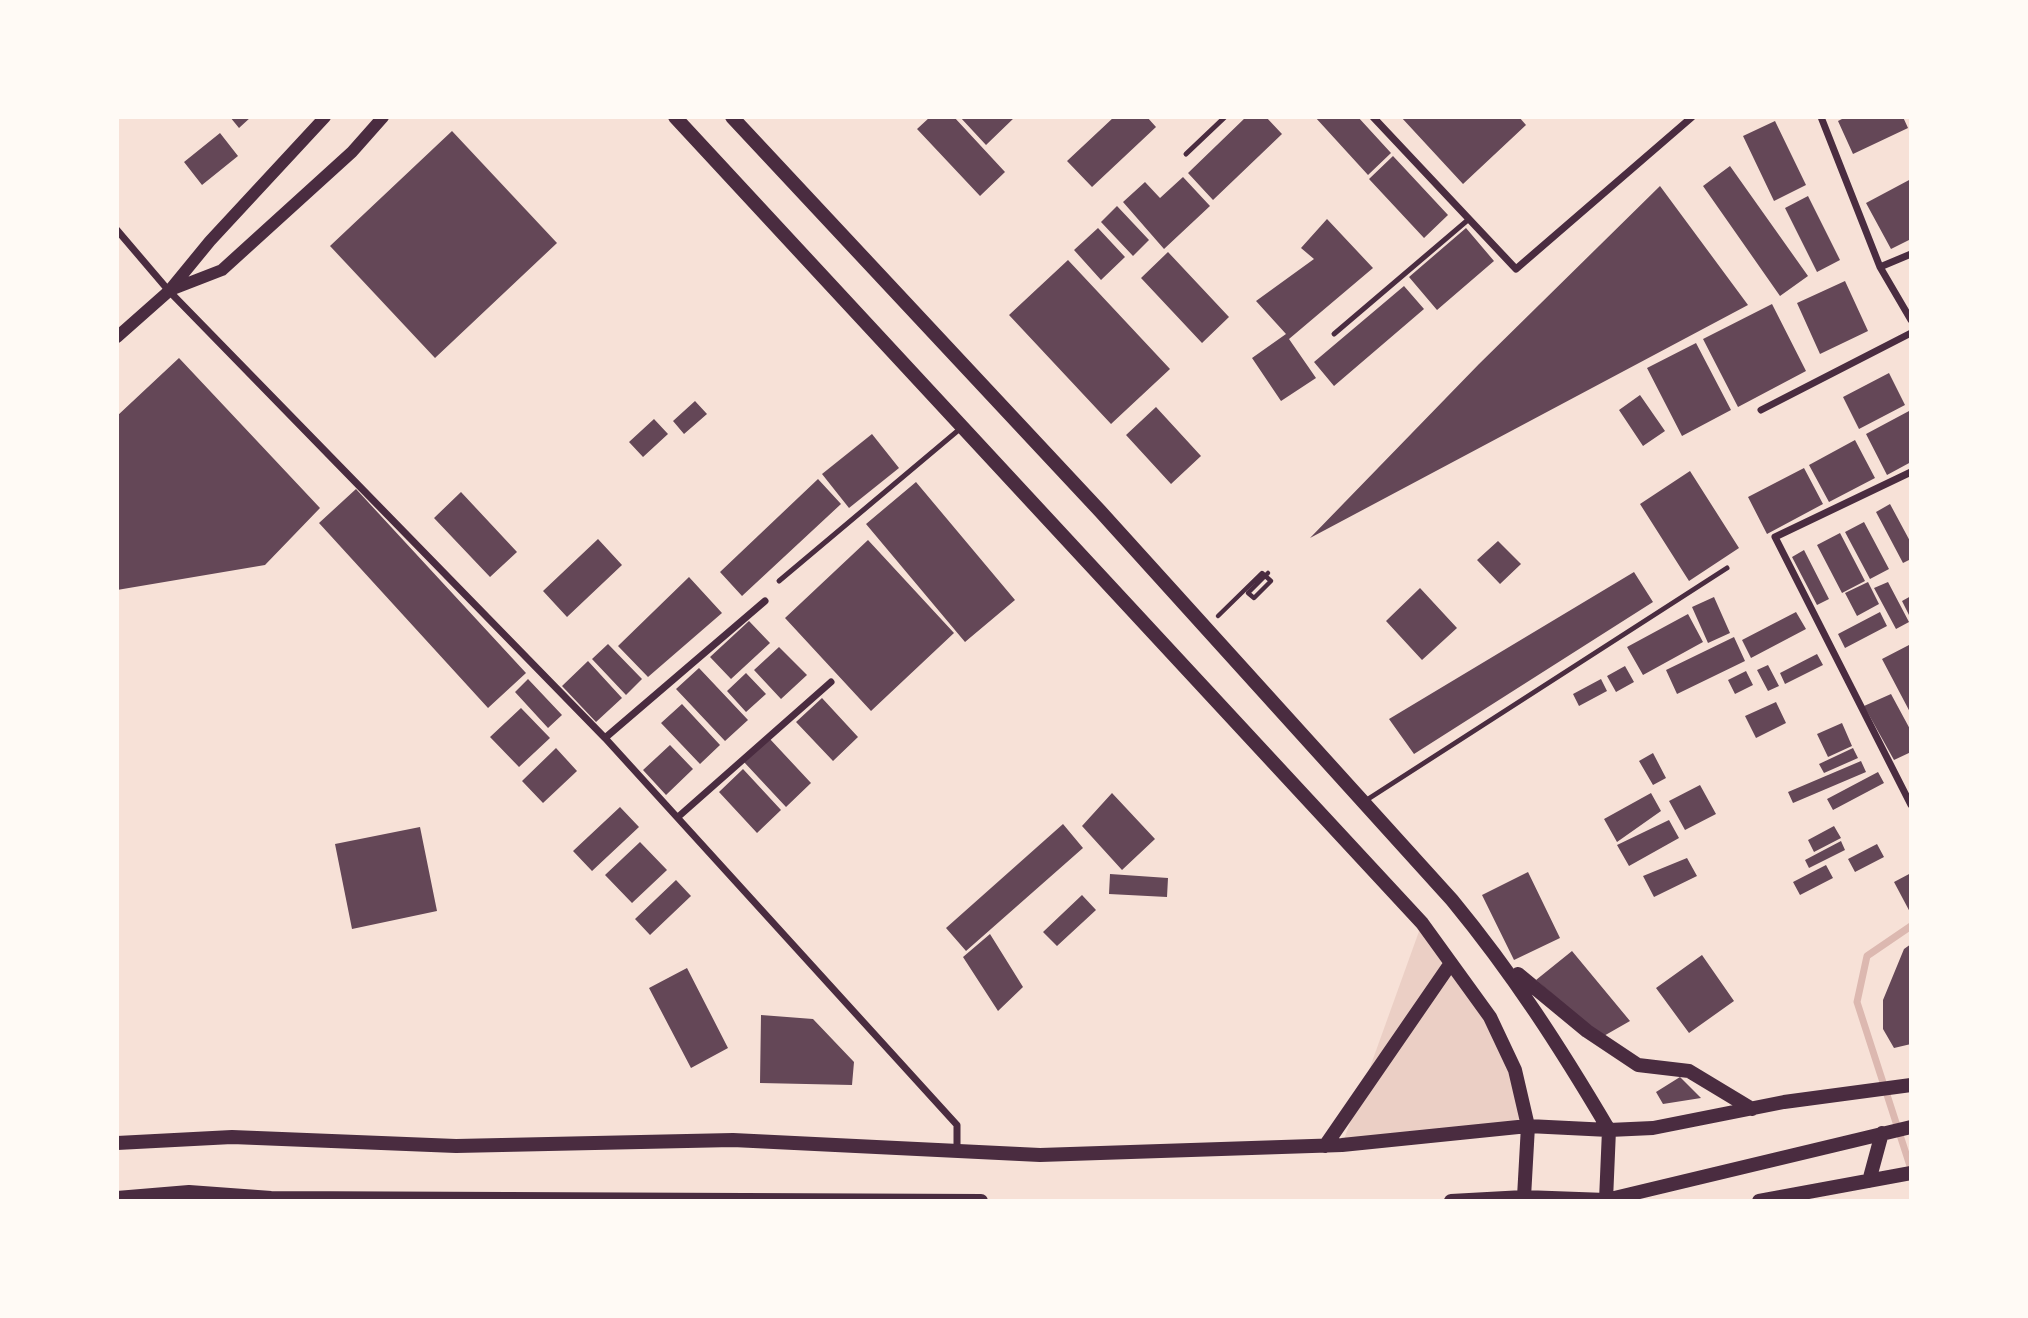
<!DOCTYPE html>
<html>
<head>
<meta charset="utf-8">
<style>
	body { margin:0 }
	#map { position:relative; width:2028px; height:1318px; overflow:hidden; background:#f7e1d7; font-family:"Sofia Sans Condensed",sans-serif }
	canvas { display:block }
	.frame { position:absolute; inset:0; border:119px solid #fffaf5; pointer-events:none }
</style>
</head>
<body>
<div id="map">
<canvas width="2028" height="1318"></canvas>
<div class="frame"></div>
</div>
<script>
const g = document.querySelector('canvas').getContext('2d');
g.lineJoin = 'round';
function paint(path, color) { g.fillStyle = color; g.fill(path, 'evenodd'); }
function stroke(path, color, width, dash) { g.strokeStyle = color; g.lineWidth = width; g.lineCap = dash ? 'butt' : 'round'; g.setLineDash(dash || []); g.stroke(path); }
paint(new Path2D(`
	M1422,923L1490,1017L1528,1126L1342,1145Z`), '#ebcfc5');
stroke(new Path2D(`
	M1911,926L1867,956L1857,1002L1911,1169`), '#dcb8b0', 7);
paint(new Path2D(`
	M230,117H251L239,128Z
	M930,117H954L1005,172L980,196L917,129Z
	M960,117H1015L986,145Z
	M1114,117H1147L1156,127L1092,187L1067,161Z
	M1246,117H1266L1282,134L1213,200L1188,173Z
	M1315,117H1358L1391,153L1368,175Z
	M1401,117H1519L1526,125L1463,184Z
	M1846,117H1903L1908,128L1853,154L1838,121Z
	M1775,121L1806,185L1774,201L1743,136Z
	M452,131L557,243L435,358L330,246Z
	M220,133L238,156L202,185L184,162Z
	M1393,156L1448,215L1424,238L1369,179Z
	M1730,166L1808,276L1780,296L1703,186Z
	M1183,177L1210,206L1164,249L1123,202L1145,182L1160,198Z
	M1911,179V239L1891,249L1866,203Z
	M1660,186L1748,305L1310,538L1479,364Z
	M1808,196L1840,260L1817,272L1785,208Z
	M1117,206L1149,240L1133,256L1101,222Z
	M1327,219L1373,268L1289,339L1316,378L1281,401L1252,358L1286,334L1256,301L1314,259L1301,248Z
	M1098,228L1125,257L1101,280L1074,250Z
	M1466,228L1494,261L1437,310L1409,277Z
	M1168,252L1229,317L1202,343L1141,278Z
	M1068,260L1170,369L1111,424L1009,315Z
	M1845,281L1868,331L1820,354L1797,303Z
	M1404,286L1424,309L1334,386L1314,362Z
	M1772,304L1806,371L1738,407L1703,339Z
	M1696,343L1731,410L1682,436L1647,368Z
	M179,358L320,508L265,565L117,590V416Z
	M1889,373L1905,405L1859,429L1843,397Z
	M1640,395L1665,431L1643,446L1619,410Z
	M695,401L707,414L684,434L673,421Z
	M1156,407L1201,456L1171,484L1126,435Z
	M1909,411L1911,462L1887,475L1866,434Z
	M654,419L668,434L643,457L629,442Z
	M872,434L899,468L849,508L822,474Z
	M1855,440L1875,478L1829,502L1809,465Z
	M1804,468L1823,504L1767,534L1748,497Z
	M1690,471L1739,548L1689,581L1640,504Z
	M818,479L841,504L742,596L720,572Z
	M916,482L1015,600L965,642L866,524Z
	M356,489L526,673L488,708L319,523Z
	M461,492L517,552L490,577L434,518Z
	M1890,504L1911,543V559L1903,563L1876,512Z
	M1864,522L1889,569L1870,579L1845,532Z
	M1840,533L1865,581L1842,593L1817,545Z
	M598,539L622,565L567,617L543,591Z
	M868,540L954,633L871,711L785,618Z
	M1498,541L1521,564L1500,584L1477,560Z
	M1804,550L1829,599L1817,605L1792,557Z
	M1634,572L1653,602L1414,754L1389,719Z
	M689,577L722,613L648,677L618,646Z
	M1868,582L1879,604L1857,616L1845,593Z
	M1888,582L1909,622L1896,629L1874,588Z
	M1420,588L1457,628L1422,660L1386,621Z
	M1911,596V619L1902,601Z
	M1714,597L1730,633L1708,643L1692,607Z
	M1796,612L1806,629L1751,658L1742,640Z
	M1880,612L1887,626L1845,648L1838,634Z
	M1688,614L1703,642L1643,675L1627,647Z
	M749,621L770,643L731,679L710,657Z
	M1734,637L1745,661L1677,694L1666,670Z
	M608,644L642,679L626,695L592,659Z
	M1909,645L1911,648V714L1882,659Z
	M779,647L807,675L781,699L754,670Z
	M1817,654L1823,665L1785,684L1780,673Z
	M588,661L622,698L596,722L562,686Z
	M1768,665L1779,686L1768,691L1757,670Z
	M1625,666L1634,682L1616,692L1607,676Z
	M699,668L748,720L725,741L676,689Z
	M1746,671L1753,685L1735,694L1728,680Z
	M746,673L766,694L746,712L727,691Z
	M528,679L562,715L548,728L515,692Z
	M1601,679L1607,691L1579,706L1573,694Z
	M1891,694L1911,731V752L1894,760L1864,706Z
	M822,698L858,737L833,761L796,722Z
	M1776,702L1786,723L1756,738L1745,716Z
	M682,704L720,745L700,764L661,723Z
	M521,708L550,738L519,767L490,737Z
	M1842,723L1852,746L1828,757L1817,734Z
	M769,738L811,783L786,807L744,762Z
	M670,745L693,769L666,795L643,770Z
	M556,748L577,771L543,803L522,781Z
	M1853,748L1858,758L1824,773L1819,764Z
	M1653,753L1666,778L1653,785L1639,761Z
	M1861,761L1866,772L1793,803L1788,792Z
	M743,769L781,810L757,833L719,792Z
	M1878,772L1884,783L1833,810L1827,799Z
	M1700,785L1716,814L1685,830L1669,801Z
	M1112,793L1155,839L1122,870L1082,826Z
	M1651,793L1661,811L1617,842L1604,819Z
	M620,807L639,827L592,871L573,851Z
	M1669,820L1679,838L1629,866L1617,845Z
	M1063,824L1083,848L966,951L946,928Z
	M1834,826L1841,838L1814,852L1808,840Z
	M420,827L437,911L352,929L335,844Z
	M1841,841L1845,850L1809,868L1805,860Z
	M640,842L667,870L632,903L605,875Z
	M1877,844L1884,857L1855,872L1848,859Z
	M1687,858L1697,876L1654,897L1643,876Z
	M1826,865L1833,878L1800,895L1793,882Z
	M1528,872L1560,938L1514,960L1482,895Z
	M1911,873V914L1894,882Z
	M1110,874L1168,878L1167,897L1109,894Z
	M676,880L691,896L650,935L635,919Z
	M1082,895L1096,910L1057,946L1043,932Z
	M990,934L1023,987L998,1011L963,957Z
	M1911,944V1044L1894,1048L1883,1029V1000L1904,949Z
	M1572,951L1630,1021L1602,1037L1536,980Z
	M1702,955L1734,1001L1689,1033L1656,988Z
	M687,968L728,1048L691,1068L649,988Z
	M761,1015L813,1019L854,1062L852,1085L760,1083Z
	M1680,1077L1701,1098L1663,1104L1656,1092Z`), '#644757');
stroke(new Path2D(`
	M1218,616L1262,573L1271,581L1254,598L1248,593L1268,573`), '#4a2c40', 4.5);
stroke(new Path2D(`
	M1186,154L1225,117
	M1334,334L1469,219
	M779,581L961,428
	M1365,801L1727,568`), '#4a2c40', 5);
stroke(new Path2D(`
	M1373,117L1516,269L1692,117
	M1821,117L1880,267L1911,320
	M117,230L169,291L605,738L957,1125V1148
	M1880,267L1911,254
	M1761,410L1911,333
	M1911,472L1775,537L1911,805
	M605,738L765,601
	M678,817L831,682`), '#4a2c40', 7);
stroke(new Path2D(`
	M173,289L222,270L352,152L383,117
	M117,337L169,291L210,241L325,117`), '#4a2c40', 12);
stroke(new Path2D(`
	M732,117L1100,511L1452,900C1513,974 1560,1047 1609,1130L1653,1128L1784,1102L1911,1085
	M1518,974L1587,1031L1638,1065L1689,1071L1752,1109
	M117,1143L232,1137L456,1146L733,1140L1040,1155L1342,1145L1528,1126L1515,1070L1490,1017L1422,923L675,117
	M1325,1146L1451,963
	M1869,1181L1882,1133
	M117,1198L189,1192L271,1198L981,1201
	M1451,1201L1524,1197L1525,1201
	M1606,1201V1200L1609,1130L1528,1126L1524,1197L1606,1200L1911,1127
	M1759,1201L1911,1173`), '#4a2c40', 14);
</script>
</body>
</html>
